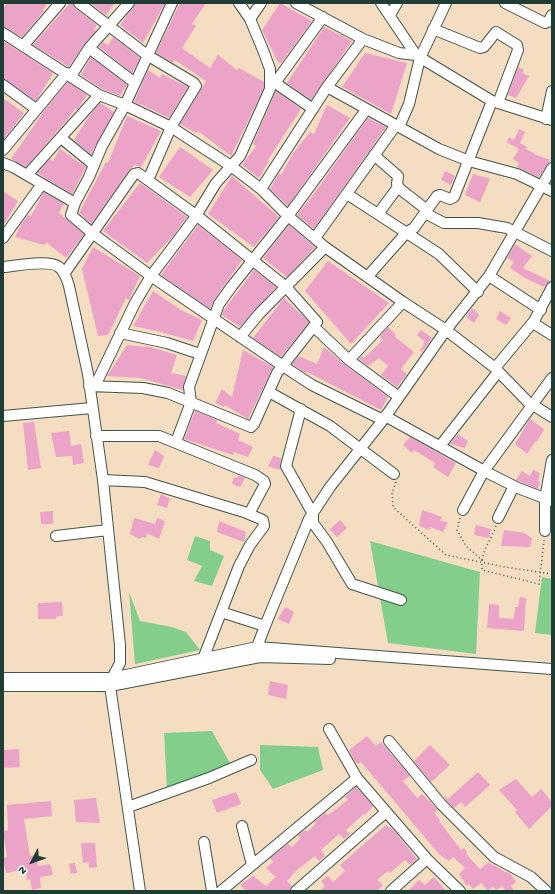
<!DOCTYPE html>
<html>
<head>
<meta charset="utf-8">
<style>
	body { margin:0 }
	#map { position:relative; width:555px; height:894px; overflow:hidden; background:#f5ddc2; font-family:"Gochi Hand",sans-serif }
	canvas { display:block }
	.frame { position:absolute; inset:0; border:4px solid #1f3d34; pointer-events:none }
	.north { position:absolute; left:12px; top:842px; width:40px; height:40px; -webkit-text-stroke:3px #fff; paint-order:stroke; rotate:229deg; font-size:11px; font-weight:700; line-height:16px; text-align:center; color:#1f3d34 }
	.north::after { content:''; display:block; margin:auto; width:14px; height:18px; background:#1f3d34; clip-path:polygon(50% 0,100% 100%,50% 72%,0 100%) }
</style>
</head>
<body>
<div id="map">
<canvas width="555" height="894"></canvas>
<div class="frame"></div>
<div class="north">N</div>
</div>
<script>
const g = document.querySelector('canvas').getContext('2d');
g.lineJoin = 'round';
function paint(path, color) { g.fillStyle = color; g.fill(path, 'evenodd'); }
function stroke(path, color, width, dash) { g.strokeStyle = color; g.lineWidth = width; g.lineCap = dash ? 'butt' : 'round'; g.setLineDash(dash || []); g.stroke(path); }
paint(new Path2D(`
	M195,536L210,541V550L224,556L212,586L194,581L202,566L187,560Z
	M370,541L480,572L476,654L388,643Z
	M542,577L552,579V635L535,633Z
	M129,592L140,621L172,627L186,632L200,650L135,664Z
	M212,731L231,765L167,790L164,733Z
	M260,745L318,747L323,770L273,789L260,770Z`), '#83ce8b');
paint(new Path2D(`
	M7,3H47L43,10L44,11L22,37L3,27V9Z
	M70,3H73L75,8L97,25L94,30L96,31L84,44L69,67L33,45Z
	M90,3H115L106,15Z
	M136,3H165L143,43L120,25Z
	M180,3H206L192,24L196,26L182,48L210,68L218,55L237,70L239,68L264,82V88L231,156L198,131L196,133L180,124L206,81L175,60L173,63L156,53Z
	M280,3L312,21L281,63L278,62L262,30Z
	M324,27L352,41L311,100L287,83Z
	M113,37L140,58L132,73L99,47L103,42L108,45Z
	M3,41L53,73L36,101L3,79Z
	M365,53L407,63L391,114L342,87Z
	M91,57L127,85L120,96L102,89L81,75Z
	M518,67L524,70L522,73L529,76L516,98L508,95Z
	M148,70L160,78L162,74L188,87L169,118L140,104V105L134,102Z
	M68,82L87,95L78,109H75L68,119L26,167L11,159L44,111Z
	M276,91L301,109L268,160L269,161L259,178L242,165L256,146L253,144Z
	M3,98L24,113L4,139L3,138Z
	M100,103L114,112L91,154L74,140L90,115Z
	M327,105L350,118L288,206L270,189L279,173L281,175L294,152L310,132L314,134Z
	M127,116L161,131L141,167L135,165L129,170L91,224L79,213L106,162L108,163Z
	M368,118L386,127L314,229L297,215L313,195Z
	M519,129L525,132L520,143L527,147L526,149L534,153V154L550,160L539,177L517,167L519,163L513,159L519,149L507,142L509,137L514,140Z
	M180,147L213,170L190,197L159,177Z
	M60,149L86,167L72,194L37,173L50,159L53,161Z
	M445,171L455,176L451,185L441,180Z
	M473,174L490,179L480,202L465,195Z
	M232,176L279,217L254,247L208,214Z
	M140,183L187,217L173,236L147,263L103,231Z
	M3,191L18,201L3,226Z
	M44,192L64,204L59,213L84,234L66,258L46,242L45,245L15,237L22,223L28,215L31,216Z
	M198,225L242,260L214,300L210,309L161,275Z
	M289,225L315,247L287,277L263,258Z
	M515,244L532,256L523,268L550,281L544,287L525,278L510,268L514,262L507,258Z
	M93,247L140,276L129,300L126,298L108,335L98,336L82,269Z
	M328,261L389,303L351,344L305,291Z
	M254,270L276,287L240,327L222,315L224,310Z
	M153,291L181,310L202,320L193,341L161,332L133,326Z
	M284,298L309,322L281,357L253,338Z
	M472,308L479,315L474,323L466,317Z
	M500,311L511,318L506,325L496,319Z
	M388,327L396,335L394,336L414,352L401,369L407,374L397,387L381,375L388,366L379,358L368,366L359,359L362,356L364,358L383,340L380,337Z
	M421,330L432,338L422,352L420,351L425,342L417,335Z
	M127,345L150,347L177,355L171,373L186,376L183,390L140,378L107,376Z
	M324,347L345,365L388,397L381,410L307,372L306,373L292,364L299,356L317,364Z
	M243,350L273,367L248,419L225,405L224,407L215,403L222,389L232,397Z
	M195,411L217,420L216,423L240,434L238,440L253,447L248,457L234,452L233,455L184,439Z
	M530,419L544,429L537,442L536,441L527,454L515,444Z
	M34,422L41,468L28,470L23,423Z
	M69,431L71,446L81,444L84,463L73,465L72,456L56,457L51,433Z
	M458,434L468,441L465,448L450,444Z
	M410,437L456,463L448,477L433,467L435,463L414,450L412,453L403,445Z
	M155,450L164,456L159,468L148,465Z
	M273,456L281,458L280,465L281,470L268,466Z
	M533,470L540,473L538,481H540L538,489L516,480L522,471L530,476Z
	M239,475L245,478L240,487L232,484L234,477L237,478Z
	M161,494L170,499L167,508L157,505Z
	M422,510L442,517L440,521L448,522L443,532L430,527V530L419,526Z
	M53,511V524H41L40,512Z
	M134,518L155,524L157,518L165,521L159,539L147,533L146,538L142,537L140,539L130,534Z
	M340,520L347,528L337,537L330,529Z
	M219,521L246,532L244,542L217,532Z
	M476,525L491,529L489,538L474,535Z
	M504,530L524,533L532,538L530,547L501,546Z
	M520,597L526,598L524,631L487,628L489,604L499,605V618L514,619L515,607H518Z
	M62,602L63,616H57L56,619H38V603Z
	M285,607L294,612L289,624L278,619Z
	M270,681L288,685L286,699L268,695Z
	M367,736L376,746L381,742L410,776L403,781L417,798L422,794L438,810L434,813L440,820L439,821L461,850L464,848L467,852L466,854L480,869L489,862L493,866L494,865L505,872L510,873L516,882L511,886L515,891H506L502,886L496,890L493,886L488,891L481,883L473,889L469,884L467,886L459,874L465,868L453,857L449,861L439,854L361,762L358,764L354,760L349,750Z
	M430,745L450,765L431,782L414,761Z
	M19,749L20,767L3,768V750Z
	M478,772L490,785L465,807L461,802L454,808L444,797L445,796L448,799Z
	M516,779L532,797L541,789L552,802V806L529,829L515,812L517,810L499,790Z
	M356,787L373,806L365,815L364,814L346,830L350,834L344,839L339,834L321,850L325,856L319,861L315,856L297,870L287,881L292,886L289,891H246L240,885L253,876L266,886L276,877L266,868L273,862L270,858L288,844L292,847L301,838L298,835L305,830L307,832L316,824L314,822L325,813L328,815L348,800L345,797Z
	M236,792L241,804L217,813L212,800Z
	M96,798L100,823L76,822L74,800Z
	M51,801L52,816L24,819L30,856L37,855L38,866L50,864L53,875L40,877L41,888L32,890L30,879L27,880L26,869L6,873L3,858L7,857L3,831L8,830L7,805Z
	M386,825L393,830L417,859L410,865L405,860L390,873L388,871L377,880L383,885L377,891H320L325,886L321,881L328,876L333,882L345,871L340,865Z
	M81,843H95L97,867L89,868V862L83,863Z
	M75,863L77,873L71,874L69,864Z
	M434,877L446,891H408L419,880L425,885Z`), '#eca3c8');
const minor = new Path2D(`
	M79,3L147,55L194,83L196,86L171,127L148,180
	M172,3L125,105L102,146L89,177L75,203L71,215L92,233L151,276L283,366L312,385L383,420
	M296,3L363,39L399,53L416,55
	M381,3L416,55L492,101L552,120
	M505,3L545,23L548,22L552,15
	M390,15L397,3
	M250,19L261,3
	M433,29L480,48L484,47L496,32L517,45L518,50L498,103
	M3,33L99,95L125,105L171,127L231,166L261,189L288,216L325,247L403,302L446,330L495,368L528,402L552,417
	M23,46L60,3
	M89,48L135,83
	M71,76L89,48L129,3
	M271,80L313,109
	M275,83L323,17
	M3,85L36,109
	M327,87L439,149L469,161L517,174L552,191
	M546,119L552,91
	M399,127L409,104L420,58L446,3
	M61,138L94,165
	M3,150L67,73
	M374,155L398,176L397,184L400,189L427,210
	M3,163L13,167L75,203
	M27,175L99,95
	M261,189L327,87L363,39
	M347,194L439,254L478,292
	M425,213L444,223H478L507,228L552,251
	M378,214L398,187
	M3,238L42,184
	M315,238L396,125
	M3,267C16,266 49,259 59,267C64,271 67,279 69,286L88,374L103,480L120,645V663L112,678
	M64,274L134,174L138,173L196,215L286,287L317,322L277,373L254,424L251,427L168,393L143,388L89,386
	M368,276L407,232L414,228L437,196L440,195L450,199L454,197L492,101
	M489,276L541,310
	M533,323L552,335
	M314,327L349,360L399,397
	M120,333L167,343L200,354
	M240,337L259,314L325,247
	M349,360L403,302
	M495,368L534,321L552,287
	M95,386L135,303L151,276L194,219L216,183L240,156L270,89V69L263,50L250,19L239,3
	M269,392L330,426L394,474
	M301,409L286,466L313,514V523L327,542L352,584L401,600
	M3,416L92,408
	M385,416L488,473L518,488L552,501
	M96,436H159L255,475L264,481L265,484L249,514
	M176,442L191,402L189,387L219,304L232,286L288,216L366,110
	M440,446L498,372
	M103,480L145,482L244,512L263,520L264,526L250,545L239,566L203,659
	M463,510L484,471L552,378
	M498,518L514,486
	M545,531V499L552,460
	M56,536L108,530
	M221,612L265,626
	M260,657L257,647L265,626L309,519L330,487L383,420L446,330L489,276L552,168
	M3,678H112L257,647L552,669
	M3,686H110L260,657L330,659
	M110,686L140,891
	M329,729L357,778L427,859L460,891
	M389,741L441,804L494,857L531,877L546,891
	M128,807L209,778L251,760
	M242,826L252,865
	M204,842L212,891
	M221,891L357,778
	M296,891L386,812
	M391,891L427,859`);
stroke(minor, '#3f5549', 12);
stroke(new Path2D(`
	M396,482L392,493L393,507L446,555L505,567L552,574
	M460,518L457,530L466,546L482,560V570L539,584L544,540
	M482,560C484,547 491,540 496,526`), '#3f5549', 1.5, [1, 3]);
stroke(minor, '#fff', 10);
</script>
</body>
</html>
